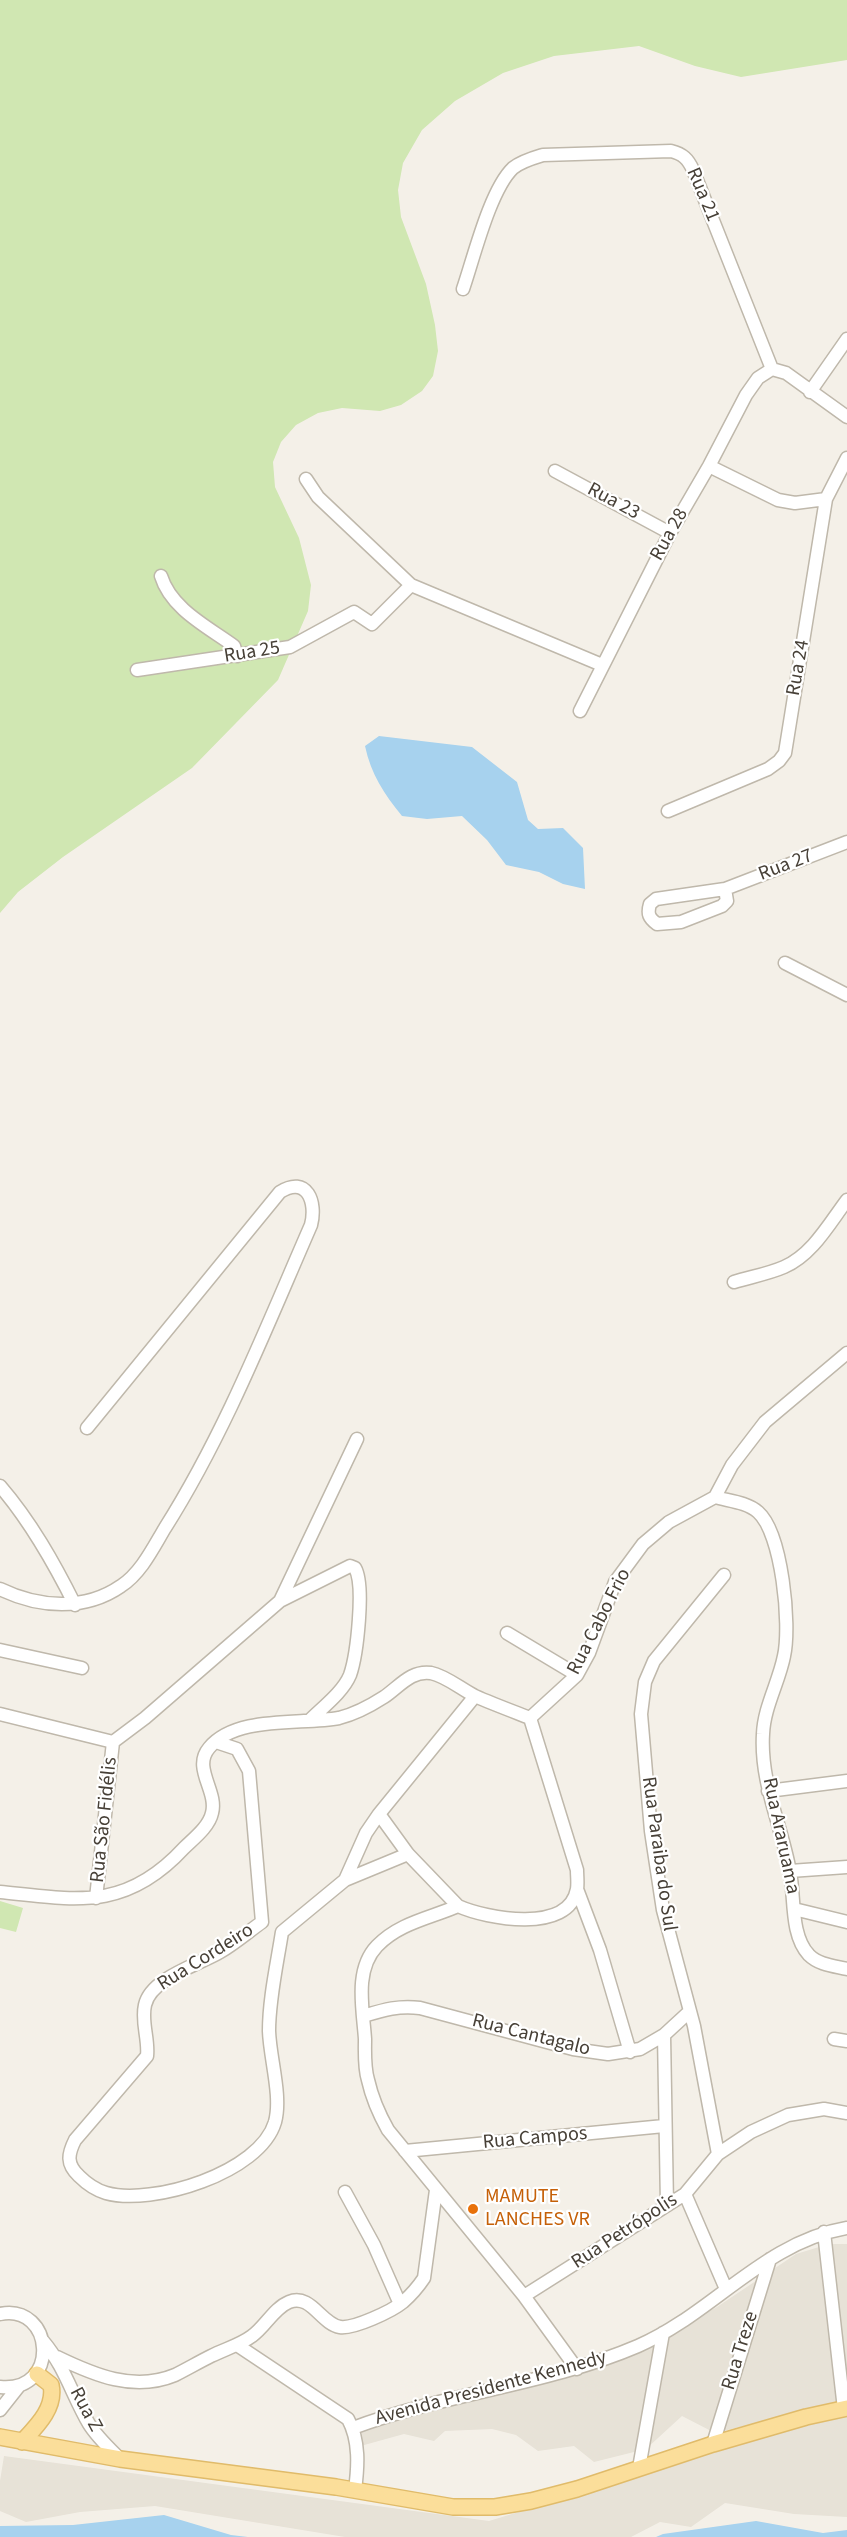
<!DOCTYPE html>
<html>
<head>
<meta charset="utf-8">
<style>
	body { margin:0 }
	canvas { display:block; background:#f4f0e8 }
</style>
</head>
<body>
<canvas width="847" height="2537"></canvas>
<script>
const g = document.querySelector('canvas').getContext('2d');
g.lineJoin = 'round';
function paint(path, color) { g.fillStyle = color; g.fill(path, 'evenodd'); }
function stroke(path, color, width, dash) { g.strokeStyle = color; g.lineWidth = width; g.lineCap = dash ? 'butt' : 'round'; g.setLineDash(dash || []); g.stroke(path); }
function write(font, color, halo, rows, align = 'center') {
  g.font = font + ' "Source Sans 3",sans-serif'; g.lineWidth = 4.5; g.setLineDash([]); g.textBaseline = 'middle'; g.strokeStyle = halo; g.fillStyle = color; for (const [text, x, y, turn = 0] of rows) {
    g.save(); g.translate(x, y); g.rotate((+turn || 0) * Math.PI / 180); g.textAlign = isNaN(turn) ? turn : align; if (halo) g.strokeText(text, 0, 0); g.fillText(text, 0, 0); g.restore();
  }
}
paint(new Path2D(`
	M829,2244H847V2401L715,2433L682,2416L646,2449L594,2462L574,2446L538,2451L516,2435L492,2429L445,2431L434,2441L404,2434L357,2447L364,2427L613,2362L717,2307L796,2254Z
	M847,2416V2517L794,2514L725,2503L691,2527L660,2522L631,2537H345L155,2506L80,2512L26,2522L0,2511V2481L4,2456L489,2521L814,2422Z`), '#e7e2d7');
paint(new Path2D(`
	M0,0H847V60L741,77L695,66L639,46L554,56L503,73L455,101L422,130L403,163L398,190L401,217L426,284L435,325L438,351L433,376L422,391L401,405L380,411L342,408L318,413L296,425L281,442L273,462L275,487L299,538L311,585L308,611L278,680L192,768L63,857L18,892L0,913Z
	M0,1901L23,1908L16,1932L0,1928Z`), '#d0e7b2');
paint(new Path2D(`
	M379,736L472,747L517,782L528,820L538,829L563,828L583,848L585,889L563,884L539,872L506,865L487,840L462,816L427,819L402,816C384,794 371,774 365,746Z
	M164,2515L231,2535L248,2537H0V2526L73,2525Z
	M756,2521L823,2533L847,2530V2537H656L663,2534Z`), '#a7d2ee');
const minor = new Path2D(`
	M463,289C474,257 490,190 513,168C522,161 533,158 543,155L671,151C683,154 688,159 693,170L772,369L786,373L847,417
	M810,392L847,339
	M709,466L778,500L795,503L826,499
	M555,471L670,533
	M306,479L318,497L411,585L602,665
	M161,576C171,609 208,627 234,646L237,656
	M137,670L290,647L354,612L372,624L411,585
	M580,711L670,533L709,466L746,395L758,378L772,369
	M668,811L768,769L779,761L785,753L826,499L847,458
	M725,889L727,901L722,906L681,922L657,924C649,918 647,914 650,904L656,899L725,889L847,842
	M785,963L847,995
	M734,1282C750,1277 768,1274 784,1267C812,1255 829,1224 847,1200
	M0,1486C31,1522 54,1563 75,1605
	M715,1497C729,1501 747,1502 758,1512C782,1533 791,1625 784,1656C779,1682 764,1707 763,1734C760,1783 782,1826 790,1872C795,1897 790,1935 809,1955C819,1965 834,1966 847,1969
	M0,1589C39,1608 85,1611 121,1586C141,1573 153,1548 165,1528C225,1433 266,1328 311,1225C317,1202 307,1175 280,1192L87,1428
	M280,1601L357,1439
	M507,1633L577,1675
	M0,1650L82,1668
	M0,1714L113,1742
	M530,1718L577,1675L589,1653L615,1582L643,1544L669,1522L715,1497L732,1465L765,1422L847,1353
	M113,1742L145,1718L280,1601L350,1566L355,1568C365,1585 357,1655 350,1675C343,1692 323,1707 310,1720
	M216,1742L237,1749L249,1771L262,1922
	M768,1791L847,1781
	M379,1814L408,1854L458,1906
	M790,1871L847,1867
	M345,1880L366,1833L379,1814L475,1696
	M577,1889L600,1950L630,2052
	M0,1892C77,1900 126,1911 184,1848C193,1839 209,1827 212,1813C218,1791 192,1768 209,1748C236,1715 301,1725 339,1718C355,1714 370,1706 384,1697C399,1687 411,1670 431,1673C446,1676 461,1689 475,1696C493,1704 512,1711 530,1718L577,1870C577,1876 578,1883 577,1889C569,1934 487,1919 458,1906C430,1918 399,1923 377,1946C354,1970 363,2009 365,2039C365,2052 364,2067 368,2080C372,2098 379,2114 388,2130L524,2296L577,2369
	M96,1898L113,1742
	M794,1909L847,1922
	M262,1922C248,1932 234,1944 220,1952C198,1965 151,1978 145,2005C141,2022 149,2039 147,2056L75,2140C68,2154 66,2164 79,2176C86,2183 96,2190 106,2193C152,2206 260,2173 275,2122C282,2096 270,2059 269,2031C269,1999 277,1964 282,1932L345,1880L408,1854
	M363,2016C383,2010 399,2005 420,2008L573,2049L608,2054L640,2049L664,2035L689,2012
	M664,2035L667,2205
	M834,2039L847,2041
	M405,2151L664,2126
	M718,2154L694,2026L663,1910L651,1831L641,1714L645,1682L654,1661L724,1575
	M345,2192L374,2245L400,2304
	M685,2194L726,2289
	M824,2232L844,2409
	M524,2296L685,2194L718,2154L751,2132L788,2115L824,2109L847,2113
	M0,2314C54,2303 61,2393 0,2387
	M43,2341C65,2367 72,2395 89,2424C97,2437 109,2448 120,2459
	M237,2345L348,2419C360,2441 358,2467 355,2490
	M57,2357C94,2375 134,2392 175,2375C187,2369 199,2362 211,2356C225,2349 240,2345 252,2336C265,2327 274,2308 289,2302C311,2293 321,2324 340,2327C354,2329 392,2311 403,2302C411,2295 418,2287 424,2278L436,2190
	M0,2410L19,2386
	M353,2428C446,2393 547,2385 638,2346C712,2314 764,2242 847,2228
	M713,2444L770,2259
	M639,2468L663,2333`);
const major = new Path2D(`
	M0,2437L120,2459L336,2487L453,2507H495L531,2501L577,2489L713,2444L806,2417L847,2408
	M22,2442C36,2427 56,2408 51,2385L37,2374`);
stroke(minor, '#bfb8ab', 15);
stroke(major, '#e0bb6a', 18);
stroke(minor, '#fff', 12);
stroke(major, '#fbde9a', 15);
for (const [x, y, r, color] of [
	[473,2209,6,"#e8710a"]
]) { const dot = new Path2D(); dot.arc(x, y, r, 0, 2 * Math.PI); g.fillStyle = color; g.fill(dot); stroke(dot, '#fff', 2); }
write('20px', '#474037', '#fff', [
	["Rua 21",702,195,67],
	["Rua 23",613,502,28],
	["Rua 28",670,535,-61],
	["Rua 25",252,653,-9],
	["Rua 24",799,668,-80],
	["Rua 27",786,866,-21],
	["Rua Cabo Frio",600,1622,-63],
	["Rua São Fidélis",105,1820,-84],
	["Rua Araruama",780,1836,78],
	["Rua Paraiba do Sul",658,1854,82],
	["Rua Cordeiro",206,1958,-32],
	["Rua Cantagalo",531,2036,14],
	["Rua Campos",535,2139,-5],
	["Rua Petrópolis",625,2232,-33],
	["Rua Treze",741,2351,-73],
	["Avenida Presidente Kennedy",491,2389,-15],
	["Rua Z",85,2410,62]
]);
write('20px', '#c56008', '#fff', [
	["MAMUTE",485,2198],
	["LANCHES VR",485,2221]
], 'left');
</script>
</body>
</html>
